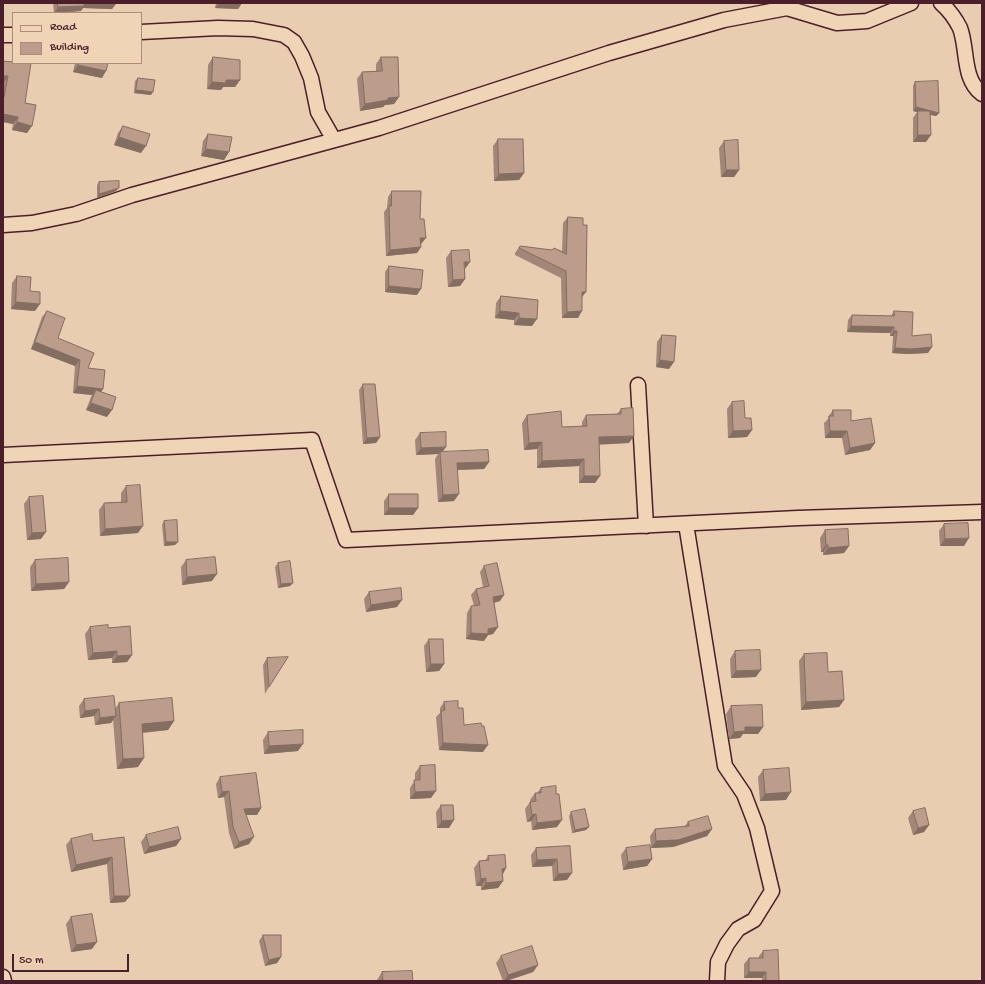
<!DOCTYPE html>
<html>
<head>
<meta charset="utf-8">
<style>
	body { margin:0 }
	#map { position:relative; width:985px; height:984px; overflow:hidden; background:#e8cdb0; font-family:"Gochi Hand",sans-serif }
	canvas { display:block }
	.frame { position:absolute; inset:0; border:4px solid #4a1f2b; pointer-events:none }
	.legend { position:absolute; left:12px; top:12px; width:130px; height:52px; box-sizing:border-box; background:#efd4b6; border:1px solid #ad8c7e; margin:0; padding:5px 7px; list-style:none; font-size:12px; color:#4a1f2b }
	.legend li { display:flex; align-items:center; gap:8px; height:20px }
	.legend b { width:20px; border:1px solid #ad8c7e }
	.scale { position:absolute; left:12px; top:954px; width:117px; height:18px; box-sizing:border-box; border:2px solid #4a1f2b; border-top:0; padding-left:5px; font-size:12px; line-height:14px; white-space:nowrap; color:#4a1f2b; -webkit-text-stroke:3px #efd4b6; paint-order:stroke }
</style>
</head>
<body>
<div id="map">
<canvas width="985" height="984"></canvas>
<div class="frame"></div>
<ul class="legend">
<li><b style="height:5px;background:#efd4b6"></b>Road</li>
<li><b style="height:11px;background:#bc9c8b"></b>Building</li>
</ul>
<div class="scale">50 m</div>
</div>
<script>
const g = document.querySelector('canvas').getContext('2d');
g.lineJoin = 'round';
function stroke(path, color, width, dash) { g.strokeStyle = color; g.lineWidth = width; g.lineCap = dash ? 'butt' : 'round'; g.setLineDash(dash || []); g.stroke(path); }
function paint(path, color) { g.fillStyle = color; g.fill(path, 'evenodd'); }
const minor = new Path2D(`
	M941,3C949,10 955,18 960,28C968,49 962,79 982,94
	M141,32L218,28L253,29L284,35L294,42L302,56L311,78L318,112L334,140
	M3,35H13
	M3,225L32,223L76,214L132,195L379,128L609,53L724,20L787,8L837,23L867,21L911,3
	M638,385L646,526
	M3,455L312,440L346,540L798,518L982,512
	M686,524L725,766L744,794L757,828L772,891L754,920L738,929L727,944L718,962L717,981
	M3,977L4,981`);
stroke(minor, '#4a1f2b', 17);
stroke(minor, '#efd4b6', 14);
paint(new Path2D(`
	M53,3H116L112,9L83,8L81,11L54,13Z
	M216,3H242L238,9L215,8Z
	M213,57L240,80L235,87H223L221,90L207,89L208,65Z
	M381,57L399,97L394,104L385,105L383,107L360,111L357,79L362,72L376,71V64Z
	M3,61L25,103L27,133L12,130L13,124L3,122Z
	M75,63H108L102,78L73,72Z
	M138,78L151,95L134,93L135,81Z
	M915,82L939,113L936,116L930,115L926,142H913V118L917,112L913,111V86Z
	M123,126L141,153L114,145L118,133Z
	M208,134L229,152L224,160L201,156L203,141Z
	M498,139L524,173L519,180L494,181L493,146Z
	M724,141L739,170L734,177H721L719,148Z
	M99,182L116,191L97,198V185Z
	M392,191L420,219L421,247L417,253L386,256L384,212L387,208L388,197Z
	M568,217L583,225L586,292L582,297L578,318H562L561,278L515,255V253L520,246L552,250L554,248L562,251L563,223Z
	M451,251L465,269V279L460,286L448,287L446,258Z
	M389,266L417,295L385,292V272Z
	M17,276L30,291L35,311L11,309L12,283Z
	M501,296L538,300L532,326L514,325V320L495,318L496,303Z
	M47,311L58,338L88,368L103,389L101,392L107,417L86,410L91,397L92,395L73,393L75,366L31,349L42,317Z
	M894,311L912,336L928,353L907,354L892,353L893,336H890V333L847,332L848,320L852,315L891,316Z
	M662,335L669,369L656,367L657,342Z
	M363,384L380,437L376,443L363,444L359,390Z
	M732,402L745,418L752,430L747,437L728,438L727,409Z
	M621,409L629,443L599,444L595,483H579V466L537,468V449L524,450L522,423L527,415L562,427L582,426V422L586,415L617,414Z
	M833,410L851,421L875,443L870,450L845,455L842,438H825L824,423L828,419V417Z
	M420,433L443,452L489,462L484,469L457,470L454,501L438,502L435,459L438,454L416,455L415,440Z
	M126,486L138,533L100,536L99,510L104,503L121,502V493Z
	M389,494L418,508L413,515H384V501Z
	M29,497L41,539L27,540L24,504Z
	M164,521L175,545L164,546L162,525Z
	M944,524L964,546H940L939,531Z
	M825,530L849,546L844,553L823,555V552H821L820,538Z
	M35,560L69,582L64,589L31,591L30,567Z
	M186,560L212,581L182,585L181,567Z
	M278,563L290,586L278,588L275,567Z
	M484,566L500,601L494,603L498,627L493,634L488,635L484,641L466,639L467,613L471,606H474L471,595L476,589L483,587L480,572Z
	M369,592L397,607L366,612L364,599Z
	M90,627L108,628L132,655L127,662L112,663V658L88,660L85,634Z
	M429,639L444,664L439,671L426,672L424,646Z
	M735,651L756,677L731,678L730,659Z
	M804,654L844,700L839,707L801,710L799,661Z
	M267,658L269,687L265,694L263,665Z
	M84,699L115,709L119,703L174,721L168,730L143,733L138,767L117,769L113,719L111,723L95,725L94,716L80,718L79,706Z
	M444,702L458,708L464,725L482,726L483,752L439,750L436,717L440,713V708Z
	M731,706L763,727L758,734H743L740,738L729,739L726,714Z
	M268,732L298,751L264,754L263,740Z
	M420,766L431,798L410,799V788L415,780V773Z
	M763,770L786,800L760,801L758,777Z
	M220,777L261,808L257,815H246L249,844L234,849L229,833L224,797L218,798L216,784Z
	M541,788L557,827L532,830L531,821L527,822L525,809L530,802V800L535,793H537Z
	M441,805L449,828H437L436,812Z
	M913,811L929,825L924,832L913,835L908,818Z
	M571,812L586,830L572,833L569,816Z
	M688,822L712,829L707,836L673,847L651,848L650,836L655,829L684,827Z
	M146,835L181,839L176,846L144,854L141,842Z
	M124,837L130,896L125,902L110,903L107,864L71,872L66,845L71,839L93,841Z
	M570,846L567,880L553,881L552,866L532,867L531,855L536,848Z
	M626,848L652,859L647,866L623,870L621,855Z
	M488,856L506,868L502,874L503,881L498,888L481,890V886H476L474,868L479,861H485Z
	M71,917L92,949L71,952L66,924Z
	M263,935L281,957L277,963L265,966L259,941Z
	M763,951L779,981H762V978H744V964L749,958H759V956Z
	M501,956L538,965L533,972L506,981H503L496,963Z
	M382,972L413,981H377V980Z`), '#a28678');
paint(new Path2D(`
	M84,3H103L116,4L112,9L83,8L81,11L54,13L58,7Z
	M219,3H242L238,9L215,8Z
	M354,3H375L353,4Z
	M78,65L106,71L102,78L73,72Z
	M3,76H8L3,84Z
	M226,80H240L235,87H223L221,90L207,89L212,82Z
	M136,90L153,92L151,95L134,93Z
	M399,97L394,104L385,105L383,107L360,111L365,104L388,98Z
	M916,107L939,113L936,116L918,112V111L917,112L913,111Z
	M3,114L18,117L13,124L3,122Z
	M17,122L32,126L27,133L12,130Z
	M918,135H931L926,142H913Z
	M119,137L146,146L141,153L114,145Z
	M206,149L229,152L224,160L201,156Z
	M726,170H739L734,177H721Z
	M524,173L519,180L494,181L499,174Z
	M119,188L116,191L97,198L99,194Z
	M420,238H426L421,244L416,245Z
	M421,247L417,253L386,256L390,250Z
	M464,262H470L465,269Z
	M465,279L460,286L448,287L453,280Z
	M389,286L421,289L417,295L385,292Z
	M582,292H586L581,298Z
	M16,302L40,304L35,311L11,309Z
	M500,311L519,313L514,320L495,318Z
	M582,311L578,318H562L567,312Z
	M519,318L537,319L532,326L514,325Z
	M851,326L894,327L890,333L847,332Z
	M894,331H897L893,336H890Z
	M35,342L80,360L75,366L31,349Z
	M932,347L928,353L907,354L892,353L895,348Z
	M660,360L674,362L669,369L656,367Z
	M77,386L103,389L98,396L96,390L92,395L73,393Z
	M91,403L112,410L107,417L86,410Z
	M752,430L747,437L728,438L733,431Z
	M830,431H847L842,438H825Z
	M634,436L629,443L594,445L599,437Z
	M380,437L376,443L363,444L367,438Z
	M542,442L537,449L524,450L529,443Z
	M875,443L870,450L845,455L850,448Z
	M446,447L441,454L440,452L438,454L416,455L421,448Z
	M584,459L579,466L537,468L542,461Z
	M489,462L484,469L452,470L457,463Z
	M584,476H600L595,483H579Z
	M459,494L454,501L438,502L443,495Z
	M389,508H418L413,515H384Z
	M143,526L138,533L100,536L105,529Z
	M46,532L41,539L27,540L32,533Z
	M969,538L964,546H940L945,539Z
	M166,542H178L175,545L164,546Z
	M826,545H828L823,552H821Z
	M849,546L844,553L823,555L828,548Z
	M217,574L212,581L182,585L187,577Z
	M69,582L64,589L31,591L36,584Z
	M293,583L290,586L278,588L281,584Z
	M504,595L500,601L489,604L493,597Z
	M402,600L397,607L366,612L371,605Z
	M498,627L493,634L488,635L484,641L466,639L471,633Z
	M117,651L112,658L88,660L93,653Z
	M132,655L127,662L112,663L117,656Z
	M431,664H444L439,671L426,672Z
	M761,670L756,677L731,678L736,671Z
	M844,700L839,707L801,710L806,702Z
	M99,709L94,716L80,718L85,711Z
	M116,716L111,723L95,725L100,718Z
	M174,721L168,730L136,733L142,724Z
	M745,727H763L758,734H743L740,738L729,739L734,732Z
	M443,743L488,745L483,752L439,750Z
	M303,744L298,751L264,754L269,746Z
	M144,758L138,767L117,769L123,759Z
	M229,791L224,797L218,798L222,792Z
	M436,791L431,798L410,799L415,792Z
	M791,792L786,800L760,801L765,794Z
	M261,808L257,815H239L244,809Z
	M536,814L531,821L527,822L532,815Z
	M454,820L449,828H437L442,821Z
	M562,820L557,827L532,830L537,823Z
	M929,825L924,832L913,835L918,828Z
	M589,827L586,830L572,833L575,830Z
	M712,829L707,836L673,847L651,848L656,841Z
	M254,837L249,844L234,849L239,842Z
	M181,839L176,846L144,854L149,847Z
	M112,857L107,864L71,872L76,865Z
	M557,859L552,866L532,867L537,860Z
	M652,859L647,866L623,870L628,862Z
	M506,868L502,876V869Z
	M572,873L567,880L553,881L558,874Z
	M486,878L481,886H476L481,879Z
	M503,881L498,888L481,890L486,883Z
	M114,896H130L125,902L110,903Z
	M97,942L92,949L71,952L76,945Z
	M281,957L277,963L265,966L269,960Z
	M538,965L533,972L506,981H504L508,975Z
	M749,972H766L762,978H744Z`), '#846d61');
const building = new Path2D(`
	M58,3H84V6L58,7Z
	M213,57L240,60V80H226V83L212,82Z
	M381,57H398L399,97L388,98V100L365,104L362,72L382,71Z
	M3,61L13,62V63H31L25,103L36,105L32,126L17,122L18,117L3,114V98L4,97L8,76H3Z
	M78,63H108L106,71L78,65Z
	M138,78L155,80L153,92L136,90Z
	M938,81L939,113L916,107L915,82Z
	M918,111H930L931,135H918Z
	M123,126L150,134L146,146L119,137Z
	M208,134L232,137L229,152L206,149Z
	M498,139H523L524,173L499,174Z
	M738,140L739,170H726L724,141Z
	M119,181V188L99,194V182Z
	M392,191H421L420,219H424L426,238H420L421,247L390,250L389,206H391Z
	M568,217L583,218V225H587L586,292H582V311L567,312L566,271L519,248L520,246L552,250L554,248L566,254Z
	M469,250L470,262H464L465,279L453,280L451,251Z
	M389,266L423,270L421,289L389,286Z
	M17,276L31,277L30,291L40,292V304L16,302Z
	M501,296L538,300L537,319L519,318V313L500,311Z
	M47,311L65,318L58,338L94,353L88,368L105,370L103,389L77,386L80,360L35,342Z
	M894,311L913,312L912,336L931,334L932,347L911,349L895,348L897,331H894V327L851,326L852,315L894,316Z
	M662,335L676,336L674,362L660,360Z
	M363,384H375L380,437L367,438Z
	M96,390L116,397L112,410L91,403Z
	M744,401L745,418H751L752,430L733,431L732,402Z
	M633,408L634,436L599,437L600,476H584V459L542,461V442L529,443L527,415L561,411L562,427L587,426L586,415L621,414V409Z
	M833,410H851V421L871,418L875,443L850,448L847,431H830L829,416H833Z
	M446,432V447L421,448L420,433Z
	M488,450L489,462L457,463L459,494L443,495L440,452Z
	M140,485L143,526L105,529L104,503L127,502L126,486Z
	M389,494H418V508H389Z
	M43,496L46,532L32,533L29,497Z
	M177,520L178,542H166L164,521Z
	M968,523L969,538L945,539L944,524Z
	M848,529L849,546L828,548V545H826L825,530Z
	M215,557L217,574L187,577L186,560Z
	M68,558L69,582L36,584L35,560Z
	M290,561L293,583L281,584L278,563Z
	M497,563L504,595L493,597L498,627L488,629V634L471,633V606L480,605L476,589L489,586L484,566Z
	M401,588L402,600L371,605L369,592Z
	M108,625V628L130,626L132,655L117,656V651L93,653L90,627Z
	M429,639H443L444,664H431Z
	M760,650L761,670L736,671L735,651Z
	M827,653L828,672L842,671L844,700L806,702L804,654Z
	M288,657L269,687L267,658Z
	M114,696L116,716L100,718L99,709L85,711L84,699Z
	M172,698L174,721L142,724L144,758L123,759L119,703Z
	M458,701V708H463L464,725L481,723L482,726H484L488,745L443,743L441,711L445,710L444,702Z
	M762,705L763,727H745V731L734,732L731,706Z
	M303,730V744L269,746L268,732Z
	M435,765L436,791L415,792L414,780H420V766Z
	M789,768L791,792L765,794L763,770Z
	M256,773L261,808L244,809L254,837L239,842L233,827L229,791L222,792L220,777Z
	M556,786V794H559L562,820L537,823L536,814L532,815L530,802L536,801L535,793H541V788Z
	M441,805H453L454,820L442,821Z
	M925,808L929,825L918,828L913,811Z
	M585,809L589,827L575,830L571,812Z
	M708,816L712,829L678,840L656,841L655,829L689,826L688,822Z
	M178,827L181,839L149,847L146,835Z
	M92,834L93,841L124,837L130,896H114L112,857L76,865L71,839Z
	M650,845L652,859L628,862L626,848Z
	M570,846L572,873L558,874L557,859L537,860L536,848Z
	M505,855L506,868L502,869L503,881L486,883V878L481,879L479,861L489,860L488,856Z
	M92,914L97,942L76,945L71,917Z
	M263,935H281V957L269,960Z
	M532,946L538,965L508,975L501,956Z
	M778,950L779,981H766V972H749V958H763V951Z
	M412,971L413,981H383L382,972Z`);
paint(building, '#bc9c8b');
stroke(building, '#846d61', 1);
</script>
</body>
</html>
